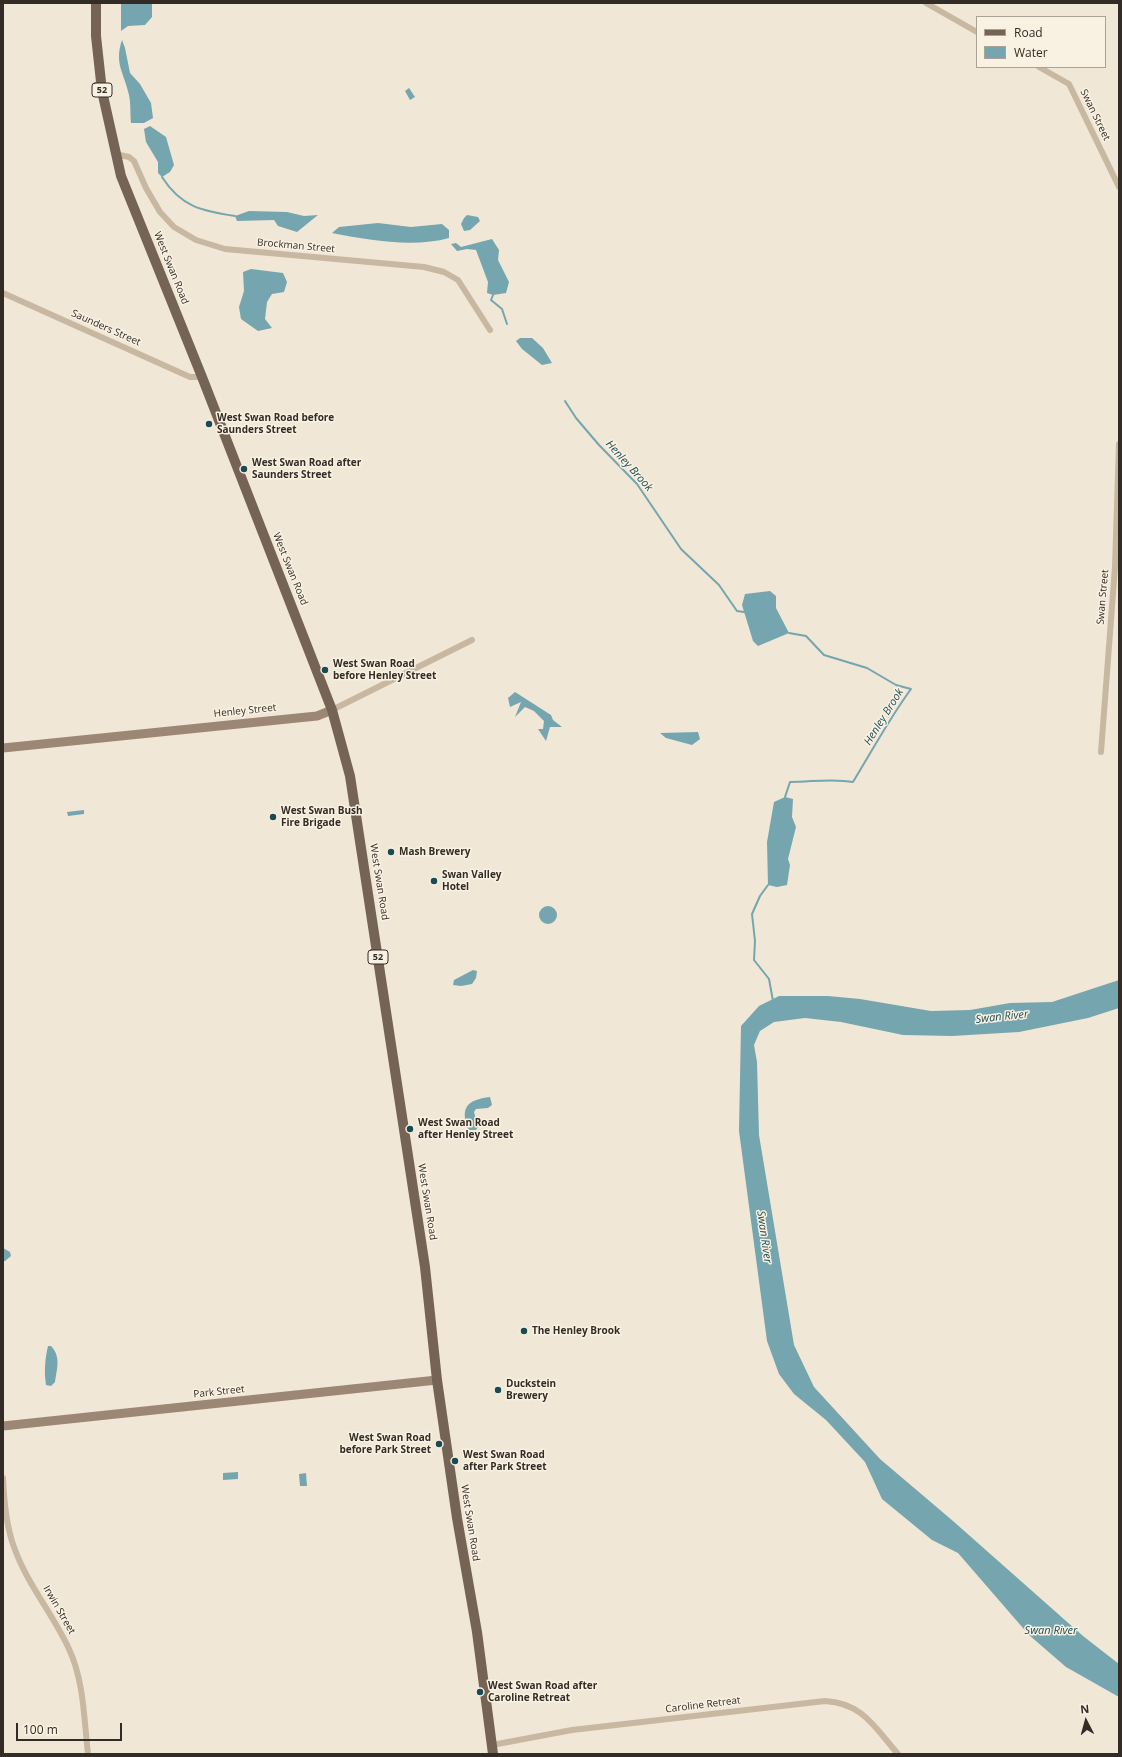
<!DOCTYPE html>
<html>
<head>
<meta charset="utf-8">
<style>
	body { margin:0 }
	#map { position:relative; width:1122px; height:1757px; overflow:hidden; background:#f1e7d6; font-family:"Open Sans",sans-serif }
	canvas { display:block }
	.frame { position:absolute; inset:0; border:4px solid #332b25; pointer-events:none }
	.legend { position:absolute; left:976px; top:16px; width:130px; height:52px; box-sizing:border-box; background:#f9f1e2; border:1px solid #aaa296; margin:0; padding:5px 7px; list-style:none; font-size:12px; color:#332b25 }
	.legend li { display:flex; align-items:center; gap:8px; height:20px }
	.legend b { width:20px; border:1px solid #aaa296 }
	.north { position:absolute; left:1066px; top:1701px; width:40px; height:40px; -webkit-text-stroke:3px #f9f1e2; paint-order:stroke; rotate:354deg; font-size:11px; font-weight:700; line-height:16px; text-align:center; color:#332b25 }
	.north::after { content:''; display:block; margin:auto; width:14px; height:18px; background:#332b25; clip-path:polygon(50% 0,100% 100%,50% 72%,0 100%) }
	.scale { position:absolute; left:16px; top:1723px; width:106px; height:18px; box-sizing:border-box; border:2px solid #332b25; border-top:0; padding-left:5px; font-size:12px; line-height:14px; white-space:nowrap; color:#332b25; -webkit-text-stroke:3px #f9f1e2; paint-order:stroke }
</style>
</head>
<body>
<div id="map">
<canvas width="1122" height="1757"></canvas>
<div class="frame"></div>
<ul class="legend">
<li><b style="height:5px;background:#756455"></b>Road</li>
<li><b style="height:11px;background:#75a5ae"></b>Water</li>
</ul>
<div class="north">N</div>
<div class="scale">100 m</div>
</div>
<script>
const g = document.querySelector('canvas').getContext('2d');
g.lineJoin = 'round';
function paint(path, color) { g.fillStyle = color; g.fill(path, 'evenodd'); }
function stroke(path, color, width, dash) { g.strokeStyle = color; g.lineWidth = width; g.lineCap = dash ? 'butt' : 'round'; g.setLineDash(dash || []); g.stroke(path); }
function write(font, color, halo, rows, align = 'center') {
  g.font = font + ' "Open Sans",sans-serif'; g.lineWidth = 3; g.setLineDash([]); g.textBaseline = 'middle'; g.strokeStyle = halo; g.fillStyle = color; for (const [text, x, y, turn = 0] of rows) {
    g.save(); g.translate(x, y); g.rotate((+turn || 0) * Math.PI / 180); g.textAlign = isNaN(turn) ? turn : align; if (halo) g.strokeText(text, 0, 0); g.fillText(text, 0, 0); g.restore();
  }
}
paint(new Path2D(`
	M121,3H152V17L145,25L128,26L121,31Z
	M122,40L125,48L130,73L140,84L151,103L153,118L144,123H131C130,114 131,104 129,95C124,72 114,64 122,40Z
	M409,88L415,97L410,100L405,91Z
	M150,126L166,137L174,165L170,172L162,177L158,173V162L146,142L144,129Z
	M249,211L287,212L304,216L318,215L297,232L278,226L274,220L237,221L235,216Z
	M467,215L478,217L480,221L470,230L464,231L461,224L464,218Z
	M378,223L411,227L442,224L449,230V238C414,248 367,240 332,233L339,227Z
	M492,239L499,250L498,260L509,282L506,293L493,295L487,293L488,282L476,250L467,249L457,251L451,244L456,243L461,247Z
	M251,269L283,273L287,282L284,292L272,294L267,302L265,319L272,328L258,331L241,319L239,307L244,291L243,272Z
	M520,338H532L543,348L552,363L542,365L522,349L516,341Z
	M770,591L776,596V608L789,633L758,646L753,641L742,605L745,594Z
	M515,692L551,715L553,720L562,727H550L546,741L538,729H543L544,721L534,711L525,707L515,717L521,702L510,707L508,698Z
	M698,732L700,739L692,745L666,738L660,733Z
	M785,797L793,799L792,817L796,827L788,859L790,865L787,885L777,887L768,885L767,842L774,802Z
	M84,810V814L68,816L67,812Z
	M539 915a9 9 0 1 1 18 0a9 9 0 1 1-18 0Z
	M473,970L477,971L476,978L472,984L461,986L453,985L454,980Z
	M1119,980V1008L1088,1018L1019,1032L952,1036L903,1035L841,1022L805,1018L774,1022L760,1031L754,1045L757,1062L759,1135L794,1345L814,1387L880,1459L953,1521L1083,1636L1119,1664V1697L1066,1667L1029,1635L958,1553L932,1540L882,1499L865,1462L826,1420L794,1394L779,1374L767,1341L739,1131L741,1026L759,1006L779,996H828L860,999L931,1011L970,1010L1010,1003L1052,1002Z
	M490,1097L492,1105L488,1108L476,1109L474,1112L478,1127L476,1130H468C460,1107 467,1100 490,1097Z
	M3,1248L10,1252L11,1256L5,1261H3Z
	M48,1346H51C61,1356 57,1369 55,1382L51,1386L46,1385C44,1371 45,1359 48,1346Z
	M238,1472V1479L223,1480V1473Z
	M306,1473L307,1486H300L299,1474Z`), '#75a5ae');
stroke(new Path2D(`
	M162,177C181,207 202,211 235,216
	M493,295L491,300L502,309L507,324
	M565,401L576,418L599,445L637,484L681,549L719,585L737,611L744,612
	M785,797L790,782C811,782 833,778 853,782C872,751 889,719 911,689L896,685L867,668L824,655L806,636L789,633
	M768,885L760,896L752,914L755,941L754,960L769,979L773,1001`), '#75a5ae', 2);
stroke(new Path2D(`
	M926,3L977,32
	M1039,67L1069,84L1119,187
	M115,154L129,157L134,161L146,188L160,212L174,227L196,240L225,249L424,267L444,272L458,280L490,330
	M3,293L190,377H202
	M332,710L472,640
	M1101,752L1115,567L1119,444
	M3,1478C4,1501 6,1526 14,1547C27,1584 53,1614 69,1649C84,1681 84,1720 88,1754
	M492,1745L572,1730L825,1701C863,1703 875,1728 898,1754`), '#c8b8a2', 6);
stroke(new Path2D(`
	M3,748L317,716L332,710
	M3,1426L437,1380`), '#9c8774', 9);
stroke(new Path2D(`
	M96,3V36L102,91L121,176L202,377L332,710L350,776L425,1267L437,1380L457,1518L477,1632L493,1754`), '#756455', 10);
for (const [x, y, r, color] of [
	[209,424,4,"#1a4a54"],
	[244,469,4,"#1a4a54"],
	[325,670,4,"#1a4a54"],
	[273,817,4,"#1a4a54"],
	[391,852,4,"#1a4a54"],
	[434,881,4,"#1a4a54"],
	[410,1129,4,"#1a4a54"],
	[524,1331,4,"#1a4a54"],
	[498,1390,4,"#1a4a54"],
	[439,1444,4,"#1a4a54"],
	[455,1461,4,"#1a4a54"],
	[480,1692,4,"#1a4a54"]
]) { const dot = new Path2D(); dot.arc(x, y, r, 0, 2 * Math.PI); g.fillStyle = color; g.fill(dot); stroke(dot, '#f9f1e2', 1.5); }
for (const [x, y, w] of [
	[102,90,20],
	[378,957,20]
]) { const box = new Path2D(); box.roundRect(x - w / 2, y - 7, w, 14, 3); g.fillStyle = '#f9f1e2'; g.fill(box); stroke(box, '#332b25', 1); }
write('bold 9px', '#332b25', null, [
	["52",102,90],
	["52",378,957]
]);
write('10px', '#332b25', '#f9f1e2', [
	["Swan Street",1095,115,64],
	["Brockman Street",296,246,5],
	["West Swan Road",171,268,68],
	["Saunders Street",106,328,24],
	["West Swan Road",290,569,68],
	["Swan Street",1103,597,-85],
	["Henley Street",245,711,-6],
	["West Swan Road",379,882,81],
	["West Swan Road",427,1202,81],
	["Park Street",219,1392,-6],
	["West Swan Road",470,1523,81],
	["Irwin Street",59,1610,60],
	["Caroline Retreat",703,1705,-7]
]);
write('bold 10px', '#332b25', '#f9f1e2', [
	["West Swan Road before",217,418],
	["Saunders Street",217,430],
	["West Swan Road after",252,463],
	["Saunders Street",252,475],
	["West Swan Road",333,664],
	["before Henley Street",333,676],
	["West Swan Bush",281,811],
	["Fire Brigade",281,823],
	["Mash Brewery",399,852],
	["Swan Valley",442,875],
	["Hotel",442,887],
	["West Swan Road",418,1123],
	["after Henley Street",418,1135],
	["The Henley Brook",532,1331],
	["Duckstein",506,1384],
	["Brewery",506,1396],
	["West Swan Road",431,1438,"right"],
	["before Park Street",431,1450,"right"],
	["West Swan Road",463,1455],
	["after Park Street",463,1467],
	["West Swan Road after",488,1686],
	["Caroline Retreat",488,1698]
], 'left');
write('italic 11px', '#1a4a54', '#f9f1e2', [
	["Henley Brook",629,466,48],
	["Henley Brook",884,717,-58],
	["Swan River",1002,1017,-6],
	["Swan River",764,1237,82],
	["Swan River",1051,1631]
]);
</script>
</body>
</html>
